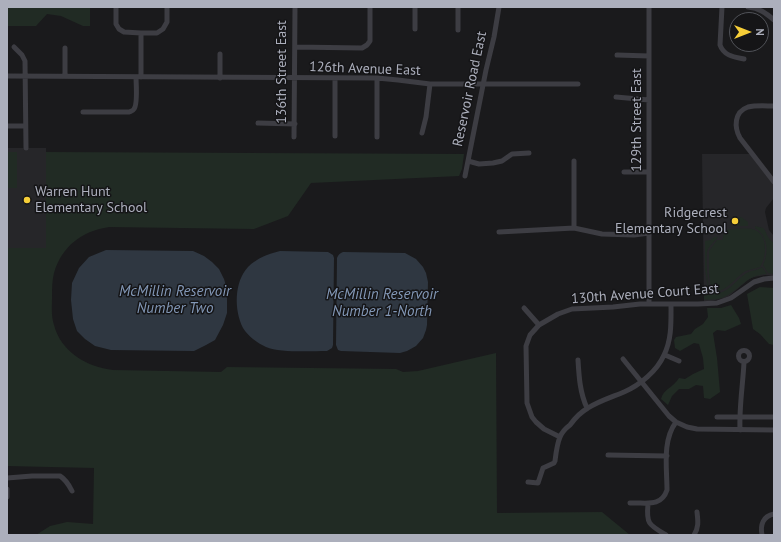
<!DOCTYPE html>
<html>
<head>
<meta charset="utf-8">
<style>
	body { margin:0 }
	#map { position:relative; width:781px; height:542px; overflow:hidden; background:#1a1a1c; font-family:"PT Sans",sans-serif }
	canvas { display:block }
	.frame { position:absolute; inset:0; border:8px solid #acafbc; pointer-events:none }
	.north { position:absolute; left:729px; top:12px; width:40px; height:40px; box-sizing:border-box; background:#151517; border:1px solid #515359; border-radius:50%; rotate:90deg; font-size:11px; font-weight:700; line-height:16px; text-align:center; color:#acafbc }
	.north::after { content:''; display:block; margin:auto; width:14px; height:18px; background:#f6ce38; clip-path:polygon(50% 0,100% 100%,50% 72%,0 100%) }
</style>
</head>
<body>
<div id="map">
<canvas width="781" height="542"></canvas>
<div class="frame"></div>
<div class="north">N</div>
</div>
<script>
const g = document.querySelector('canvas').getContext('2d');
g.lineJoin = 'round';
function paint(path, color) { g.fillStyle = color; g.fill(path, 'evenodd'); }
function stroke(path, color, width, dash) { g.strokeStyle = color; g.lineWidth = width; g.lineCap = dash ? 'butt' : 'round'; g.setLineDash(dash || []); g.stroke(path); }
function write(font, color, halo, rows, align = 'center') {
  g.font = font + ' "PT Sans",sans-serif'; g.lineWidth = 3; g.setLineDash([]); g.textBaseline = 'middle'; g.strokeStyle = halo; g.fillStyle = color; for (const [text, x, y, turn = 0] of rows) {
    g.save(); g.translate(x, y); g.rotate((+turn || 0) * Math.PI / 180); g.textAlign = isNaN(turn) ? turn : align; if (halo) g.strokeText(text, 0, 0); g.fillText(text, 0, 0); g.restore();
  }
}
paint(new Path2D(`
	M7,148H46V248H7Z
	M702,154H752L774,184V198L766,208L765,212L769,230L774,236V276L765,275L754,277L749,279L729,296L724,298L711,301H704Z`), '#262629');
paint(new Path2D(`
	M7,7H90V26H83L61,16L47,14L36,26H7Z
	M7,152H17V188H7Z
	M46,152L464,154L462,169L459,176L311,183L288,216L254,229L109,227C82,231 62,246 54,273C52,281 52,289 52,297C52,306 51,316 54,325C61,352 87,367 113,370L221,372L227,367L396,369L403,372L418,371L496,353L497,513L602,512L630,535H36L50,526L67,522L93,524L94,468L7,466V248H46Z
	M741,217L748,222V226H737V218Z
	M755,226C757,227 761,227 763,228C767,231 766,238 774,243V274L768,273L763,265C769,253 768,235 755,228Z
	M725,230C732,229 749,227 755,230C768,235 767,257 760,267C755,269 749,269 744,272C735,278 723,297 711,289L709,274V251L717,240H722L723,238L724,231Z
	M714,237H718C715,241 708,247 707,252C706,259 707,283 710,289C711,292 712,293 714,293C727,295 736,280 745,274C750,270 757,271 762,267L767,274C746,275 742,288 726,296C719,300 711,300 704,299V295L707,291L708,287L705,269V241L711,240V239L714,238Z
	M760,287L774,288V345L769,344L760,334L753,329L747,294Z
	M731,305L739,318L741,324L725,331L717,330L713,333L717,358L720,392L710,399L704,398L703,386L696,385L689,389H679L672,396L668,405L661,399C664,388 673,388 679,378L685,379L693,374L704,369L703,358L699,344L694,343L680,351L675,348L674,340L676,337L691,334L695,329L703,324L708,317L707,308H721Z`), '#212b24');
paint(new Path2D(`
	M106,250L193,251L204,256L212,262L219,269L224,279L227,289V313L223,325L215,340L206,345L194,351L111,350L95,346L85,339L77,331L73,319L71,300L72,283L79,268L89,257Z
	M280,251L328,252L333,255L334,258L333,345L332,348L327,351C311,351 280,353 266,347C257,343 248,336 243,328C234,310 234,282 248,267C257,258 268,254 280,251Z
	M343,252L405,253L416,259L423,267L426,273L428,282L427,325L426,330L423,338L416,346L407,351L400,353L341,351L338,350L336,345L337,258C338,255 340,253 343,252Z`), '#2f3741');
stroke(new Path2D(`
	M116,7V24L119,29L124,32L141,33H157L163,29L167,22V7
	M722,7L720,45C724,56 734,57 744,59
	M748,7C759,8 766,13 774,20
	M415,29V7
	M458,30V7
	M14,47L22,55L25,61L26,148
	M295,47L362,48L367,45L370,41V7
	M220,54V78
	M617,55L649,56
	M7,76L377,78L398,80L430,84H578
	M65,76V48
	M141,77V33
	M616,97L649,100
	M774,106C766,106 756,105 748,107C734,112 734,127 740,138L774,182
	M83,112H129C131,111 133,111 134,109C138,104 136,84 136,77
	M258,123L295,124
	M7,126H25
	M422,133L426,117L430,84
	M335,136V78
	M294,137L295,7
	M377,137V78
	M468,161L479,164L493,163L502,161L512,154L529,153
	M624,172H649
	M465,176L486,70L494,37L499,7
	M574,228V161
	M499,232L574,228L602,234L634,235L649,233
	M649,304V7
	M524,308L539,325L530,335L526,346L527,403L532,417L536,422L544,429L560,437
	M539,325L558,314L572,309L613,307L640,304H698L717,303L731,298L754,282L764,279L774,278
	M738.5 356a5.5 5.5 0 1 1 11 0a5.5 5.5 0 1 1-11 0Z
	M665,355L679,361
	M623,359L669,416L676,422L687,427L697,429L774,430
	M578,360C579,377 580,393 587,408
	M717,417H774
	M740,430C739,407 743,384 744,362
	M608,455L667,456
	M7,478L32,476H60C65,479 69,485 72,491
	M528,482L538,483L543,468L554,463L555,461C556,453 557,444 560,437C562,432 566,428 570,425C575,418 581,412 588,408C599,401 612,397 624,392C640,385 657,371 664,355C672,339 671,321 671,304
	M7,489V497
	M630,503C645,502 661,508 667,490C667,468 662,441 676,422
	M648,504C646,524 649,525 666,535
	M694,535C699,527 698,521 697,512
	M762,535C760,525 763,516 774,514`), '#3d3d43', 5);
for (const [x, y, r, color] of [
	[27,200,4,"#f6ce38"],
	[735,221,4,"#f6ce38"]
]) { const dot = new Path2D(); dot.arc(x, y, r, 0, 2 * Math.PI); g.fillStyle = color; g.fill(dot); stroke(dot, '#151517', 1.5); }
write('14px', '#acafbc', '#151517', [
	["126th Avenue East",365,69,2],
	["136th Street East",282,72,-90],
	["Reservoir Road East",470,89,-78],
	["129th Street East",637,120,-90],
	["130th Avenue Court East",645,294,-4]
]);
write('14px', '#acafbc', '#151517', [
	["Warren Hunt",35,192],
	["Elementary School",35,208],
	["Ridgecrest",727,213,"right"],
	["Elementary School",727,229,"right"]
], 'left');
write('italic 15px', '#8398b7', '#151517', [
	["McMillin Reservoir",175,292],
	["Number Two",175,309],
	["McMillin Reservoir",382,295],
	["Number 1-North",382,312]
]);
</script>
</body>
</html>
